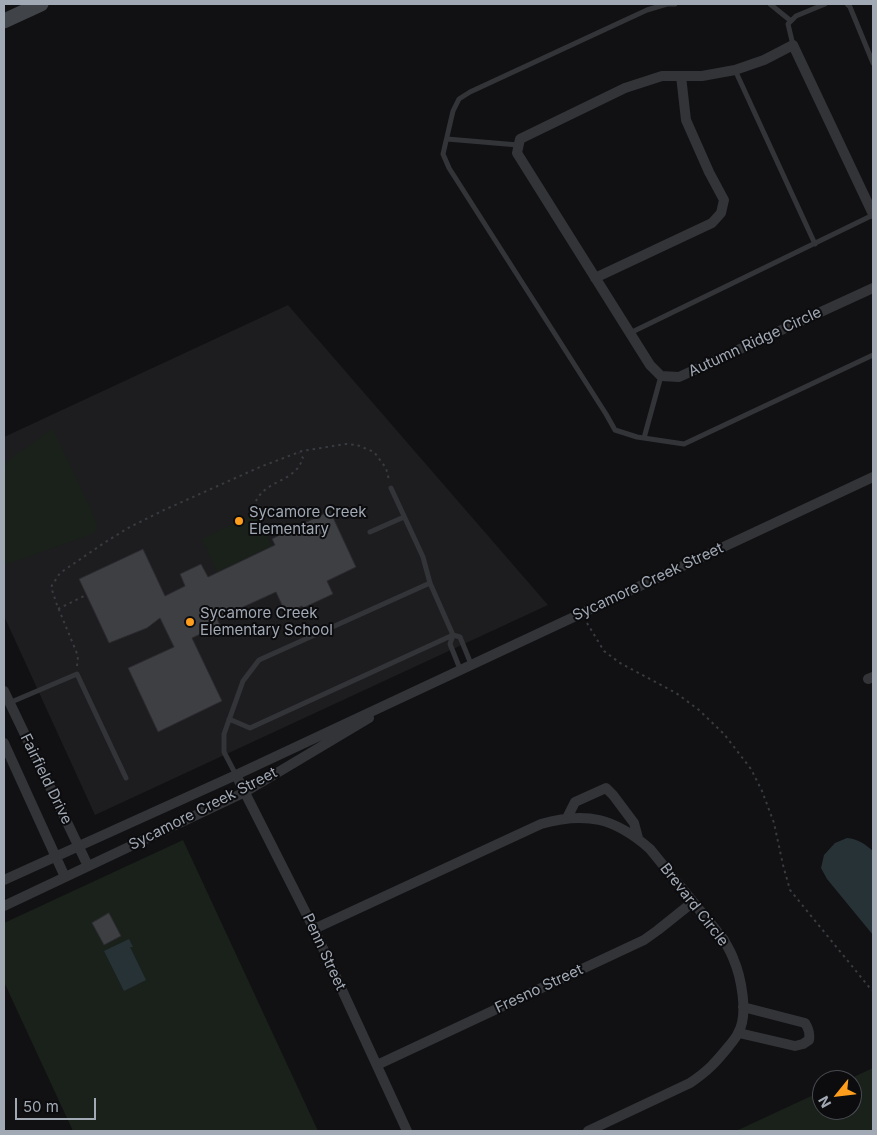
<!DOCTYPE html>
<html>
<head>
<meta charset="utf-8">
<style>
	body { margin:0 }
	#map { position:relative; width:877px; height:1135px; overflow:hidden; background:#111113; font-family:Inter,sans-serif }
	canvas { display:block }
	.frame { position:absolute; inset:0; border:5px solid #a1a9b5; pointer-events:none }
	.north { position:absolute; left:812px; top:1070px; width:50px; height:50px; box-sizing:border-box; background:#0c0c0e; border:1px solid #484b51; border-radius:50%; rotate:241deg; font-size:14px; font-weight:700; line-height:20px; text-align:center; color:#a1a9b5 }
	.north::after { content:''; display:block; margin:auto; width:18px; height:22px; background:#ff9d1d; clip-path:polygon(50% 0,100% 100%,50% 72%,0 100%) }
	.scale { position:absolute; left:15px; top:1098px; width:81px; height:22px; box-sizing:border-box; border:2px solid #a1a9b5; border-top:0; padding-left:6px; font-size:15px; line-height:18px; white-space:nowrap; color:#a1a9b5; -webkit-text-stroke:4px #0c0c0e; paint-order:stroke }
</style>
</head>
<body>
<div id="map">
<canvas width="877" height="1135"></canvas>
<div class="frame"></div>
<div class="north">N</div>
<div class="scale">50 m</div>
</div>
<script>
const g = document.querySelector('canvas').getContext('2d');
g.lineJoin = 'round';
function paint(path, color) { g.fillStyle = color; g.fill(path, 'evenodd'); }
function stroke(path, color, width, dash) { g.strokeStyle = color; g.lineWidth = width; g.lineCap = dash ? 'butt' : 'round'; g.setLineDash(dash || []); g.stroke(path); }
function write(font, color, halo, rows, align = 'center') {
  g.font = font + ' Inter,sans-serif'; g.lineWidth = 4; g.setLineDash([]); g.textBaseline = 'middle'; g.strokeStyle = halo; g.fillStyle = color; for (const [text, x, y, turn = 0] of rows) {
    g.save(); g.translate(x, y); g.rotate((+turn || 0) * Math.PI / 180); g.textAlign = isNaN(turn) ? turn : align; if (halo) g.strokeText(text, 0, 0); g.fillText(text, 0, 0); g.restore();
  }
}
paint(new Path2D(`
	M288,305L548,605L95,815L4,616V437Z`), '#1d1d20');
paint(new Path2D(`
	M53,429L93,514L97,526L95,532L87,536L4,565V469C10,455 21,452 33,443C40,438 46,433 53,429Z
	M255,513L272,546L217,572L202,539Z
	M183,840L318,1131H73L4,982V923Z
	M873,1068V1131H736L822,1091V1110H852V1080H847Z`), '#19211a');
paint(new Path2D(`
	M847,838C858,839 865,844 873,851V935L827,879L821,868L824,855L835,843Z
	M129,939L133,947H130L146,980L124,991L104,951Z`), '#273237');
const building = new Path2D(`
	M330,511L356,567L327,581L333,594L303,608L302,606L286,614L276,592L217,619L220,625L192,638L222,701L158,732L128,668L174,647L160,618L147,628L109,643L79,579L143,549L165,596L185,586L180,574L201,564L208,577L275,545L272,539Z
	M109,913L121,936L104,945L92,923Z`);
paint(building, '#3d3f43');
stroke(building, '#2b2b2f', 1);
stroke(new Path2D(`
	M253,514C254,509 255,503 257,499C269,479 295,482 303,458L299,453
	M58,609L86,595
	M587,623L604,651L620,663L676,693L699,710L724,734L751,769L762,791L774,823L783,865L790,890L869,987L873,991
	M77,666L78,656L57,605L51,587L60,573L104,543L128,528L164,510L260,467L302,451L346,444L357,445L374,452L386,468L389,480`), '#383b3f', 2, [2.5, 4]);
stroke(new Path2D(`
	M675,4H667L647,10L470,92L459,99L453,111L443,154L449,168L606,414L615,430L637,437L684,444L873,355
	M770,4L791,21
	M847,4L850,7L873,63
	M793,45L788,24L796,16L825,4
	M735,70L815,244
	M447,139L518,145
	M630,333L873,215
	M644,438L661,376
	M391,488L423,557L430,583
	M370,532L404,517
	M9,703L77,674L126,778
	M229,719L250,728L453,635L460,637L471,664
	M236,775L224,752V734L243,681L259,660L430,583L453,635L450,644L460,669`), '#323438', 5);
stroke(new Path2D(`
	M873,214L793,45L764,60L735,70L702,76H662L625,88L520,139L517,153L650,365L661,376L679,377L873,288
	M595,278L712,223L721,213L724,200L709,172L686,120L681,76
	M868,679L873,677
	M4,691L88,866
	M4,743L65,877
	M236,775L314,929L407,1131
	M567,818L575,802L606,788L613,795L634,823L638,838
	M4,880L236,775L873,477
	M4,906L245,792L369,718
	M314,929L541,824C586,811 615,818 650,849L724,940C727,946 731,952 733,958C741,976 749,1015 738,1033C736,1038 732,1042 729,1046C716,1062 708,1071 690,1083L588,1131
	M739,1033L795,1046L803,1044L809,1040C810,1033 809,1029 805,1023L743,1007
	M377,1065L644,940L658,930L693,902`), '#323438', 10);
stroke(new Path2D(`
	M4,21L41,4`), '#404348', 15);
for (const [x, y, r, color] of [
	[239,521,5,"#ff9d1d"],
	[190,622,5,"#ff9d1d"]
]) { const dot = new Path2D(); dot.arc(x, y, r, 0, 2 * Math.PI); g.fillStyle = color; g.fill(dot); stroke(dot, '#0c0c0e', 2); }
write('15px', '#a1a9b5', '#0c0c0e', [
	["Autumn Ridge Circle",755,342,-25],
	["Sycamore Creek Street",648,582,-25],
	["Fairfield Drive",46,779,64],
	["Sycamore Creek Street",203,809,-27],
	["Brevard Circle",694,905,52],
	["Penn Street",324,952,65],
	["Fresno Street",539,989,-25]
]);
write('15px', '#a1a9b5', '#0c0c0e', [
	["Sycamore Creek",249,512],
	["Elementary",249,529],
	["Sycamore Creek",200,613],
	["Elementary School",200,630]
], 'left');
</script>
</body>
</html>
